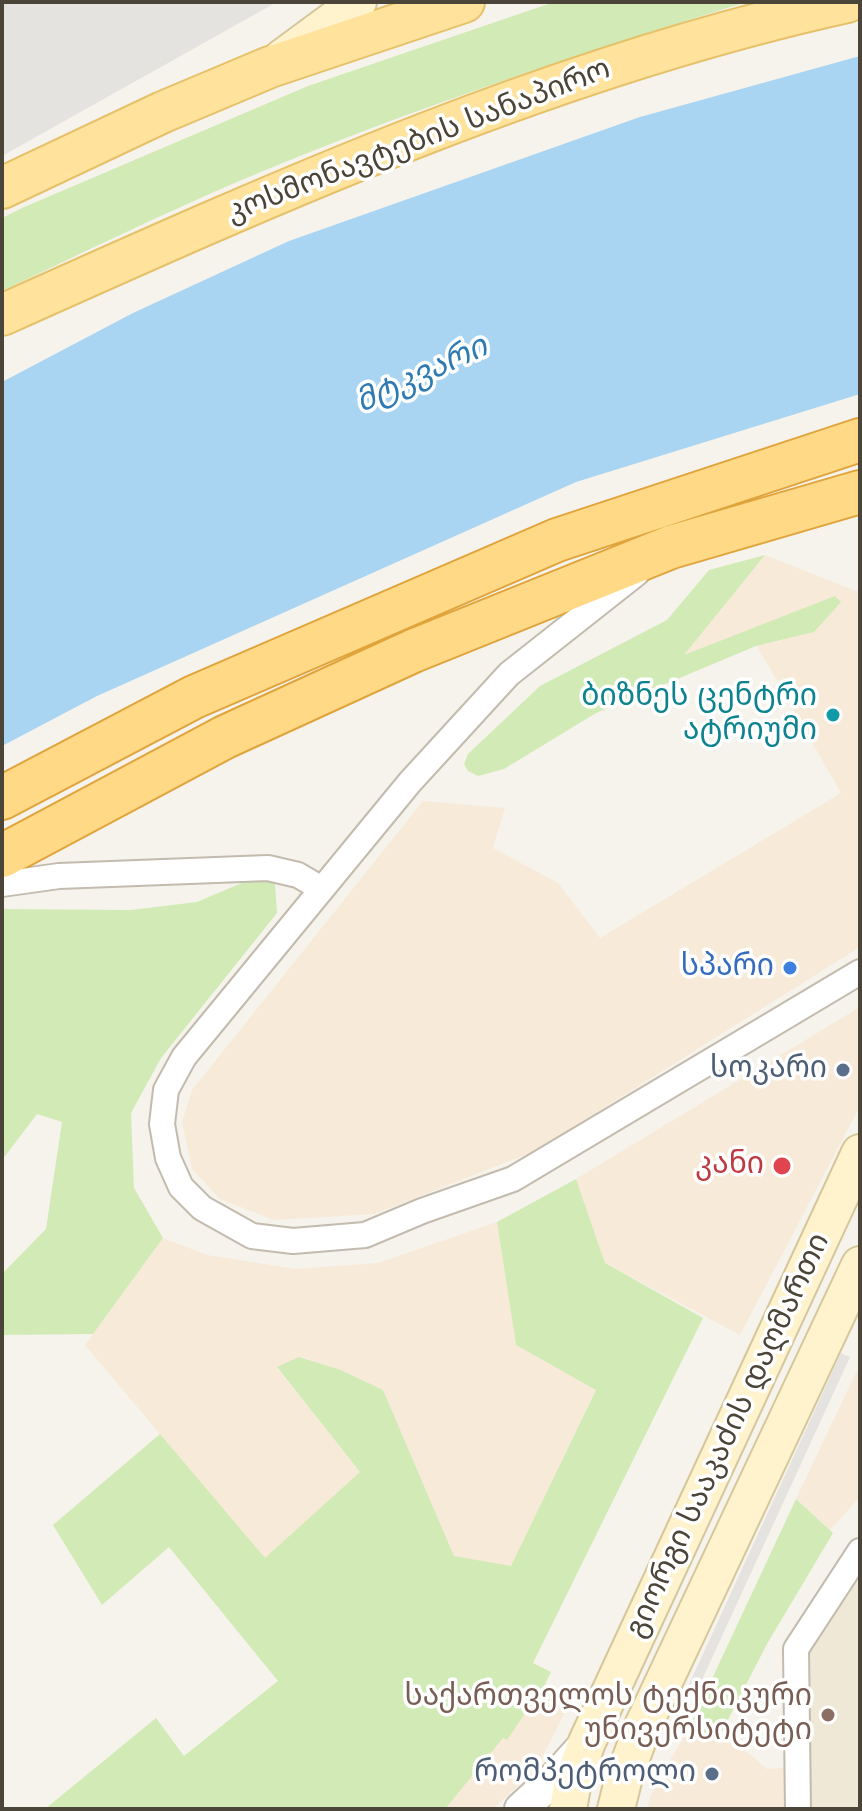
<!DOCTYPE html>
<html>
<head>
<meta charset="utf-8">
<style>
	body { margin:0 }
	#map { position:relative; width:862px; height:1811px; overflow:hidden; background:#f6f3ec; font-family:Jost,sans-serif }
	canvas { display:block }
	.frame { position:absolute; inset:0; border:4px solid #4b4439; pointer-events:none }
</style>
</head>
<body>
<div id="map">
<canvas width="862" height="1811"></canvas>
<div class="frame"></div>
</div>
<script>
const g = document.querySelector('canvas').getContext('2d');
g.lineJoin = 'round';
function paint(path, color) { g.fillStyle = color; g.fill(path, 'evenodd'); }
function stroke(path, color, width, dash) { g.strokeStyle = color; g.lineWidth = width; g.lineCap = dash ? 'butt' : 'round'; g.setLineDash(dash || []); g.stroke(path); }
function write(font, color, halo, rows, align = 'center') {
  g.font = font + ' Jost,"Noto Sans Georgian",sans-serif'; g.lineWidth = 7; g.setLineDash([]); g.textBaseline = 'middle'; g.strokeStyle = halo; g.fillStyle = color; for (const [text, x, y, turn = 0] of rows) {
    g.save(); g.translate(x, y); g.rotate((+turn || 0) * Math.PI / 180); g.textAlign = isNaN(turn) ? turn : align; if (halo) g.strokeText(text, 0, 0); g.fillText(text, 0, 0); g.restore();
  }
}
paint(new Path2D(`
	M765,555L856,591L860,590V947L535,1151L374,1214L274,1220L220,1199L192,1169L182,1122L192,1090L423,801L505,808L493,848L558,883L600,938L841,793L757,646L814,632L683,656Z
	M860,1007V1106L740,1335L605,1263L576,1179Z
	M497,1222L516,1345L596,1389L511,1567L454,1556L383,1390L341,1370L300,1357L277,1368L360,1472L265,1559L85,1345L163,1238L207,1255L296,1269L378,1263Z
	M860,1364V1497L830,1530L796,1499Z
	M528,1674L573,1697L536,1769L493,1809H442Z
	M689,1728L718,1739L731,1738L767,1769L798,1767V1809H647L649,1800L659,1779Z`), '#f7ead8');
paint(new Path2D(`
	M860,1566V1809H798L796,1662Z`), '#efe8d6');
paint(new Path2D(`
	M554,2H747C577,54 408,110 244,179C162,214 82,253 2,291V218L22,208L308,86Z
	M765,555L684,655L835,596L841,602L814,632L756,646L596,713L504,769L478,776L468,771L464,764L468,754L540,686L667,620L709,570Z
	M256,877L275,883L277,913L161,1058L131,1113L134,1188L163,1238L93,1334L2,1335V1274L46,1229L62,1122L37,1114L2,1160V909L131,910L197,902Z
	M576,1179L605,1263L703,1318L533,1663L551,1672L535,1704L532,1703L507,1740L503,1738L445,1809H45L156,1718L184,1756L278,1681L169,1547L102,1605L53,1525L160,1434L265,1558L360,1472L277,1367L299,1357L341,1370L383,1390L454,1556L511,1566L596,1390L516,1345L497,1222Z
	M796,1499L833,1533L767,1644L718,1739L689,1728Z`), '#d2eab5');
paint(new Path2D(`
	M2,2H277L2,156Z
	M841,1353L850,1357L695,1695L686,1691Z`), '#e5e3e0');
paint(new Path2D(`
	M860,56V394L576,482L97,696L2,746V382L133,313L289,241L640,117Z`), '#a9d4f2');
const minor = new Path2D(`
	M637,573L509,674L410,782L184,1057L166,1090L162,1124L168,1158L181,1187L202,1208L252,1236L293,1241L365,1235L422,1211L513,1179L860,972
	M2,884L59,876L268,868L298,875L320,888
	M798,1809L796,1649L860,1551`);
const tertiary = new Path2D(`
	M521,1809L556,1777L583,1747`);
const secondary = new Path2D(`
	M282,58L358,2
	M568,1809L573,1781L587,1742L860,1153
	M616,1809L624,1777L643,1726L860,1265`);
const primary = new Path2D(`
	M2,188L163,112L270,67L464,2
	M2,315C276,192 553,67 847,2`);
const trunk = new Path2D(`
	M2,798L194,697L557,540L860,440
	M2,856L225,737L413,651L671,547L860,492`);
stroke(minor, '#c2bbae', 28);
stroke(tertiary, '#c2bbae', 36);
stroke(secondary, '#d6c79b', 40);
stroke(primary, '#e6c16a', 44);
stroke(trunk, '#e0a43c', 46);
stroke(minor, '#fff', 24);
stroke(tertiary, '#fff', 32);
stroke(secondary, '#fff3cd', 36);
stroke(primary, '#ffe39c', 40);
stroke(trunk, '#ffd985', 42);
for (const [x, y, r, color] of [
	[833,715,8,"#0f9aa8"],
	[790,968,8,"#3f7fe0"],
	[843,1070,8,"#5c6f8a"],
	[782,1166,10,"#e0444e"],
	[828,1715,8,"#8d6e63"],
	[712,1774,8,"#5c6f8a"]
]) { const dot = new Path2D(); dot.arc(x, y, r, 0, 2 * Math.PI); g.fillStyle = color; g.fill(dot); stroke(dot, '#fff', 3); }
write('30px', '#4b4439', '#fff', [
	["კოსმონავტების სანაპირო",419,142,-21],
	["გიორგი სააკაძის დაღმართი",729,1436,-65]
]);
write('30px', '#0d838f', '#fff', [
	["ბიზნეს ცენტრი",817,698],
	["ატრიუმი",817,732]
], 'right');
write('30px', '#366cbe', '#fff', [
	["სპარი",774,968]
], 'right');
write('30px', '#4e5e75', '#fff', [
	["სოკარი",827,1070],
	["რომპეტროლი",696,1774]
], 'right');
write('30px', '#be3a42', '#fff', [
	["კანი",764,1166]
], 'right');
write('30px', '#785e54', '#fff', [
	["საქართველოს ტექნიკური",812,1698],
	["უნივერსიტეტი",812,1732]
], 'right');
write('italic 32px', '#2e7ab2', '#fff', [
	["მტკვარი",422,376,-25]
]);
</script>
</body>
</html>
